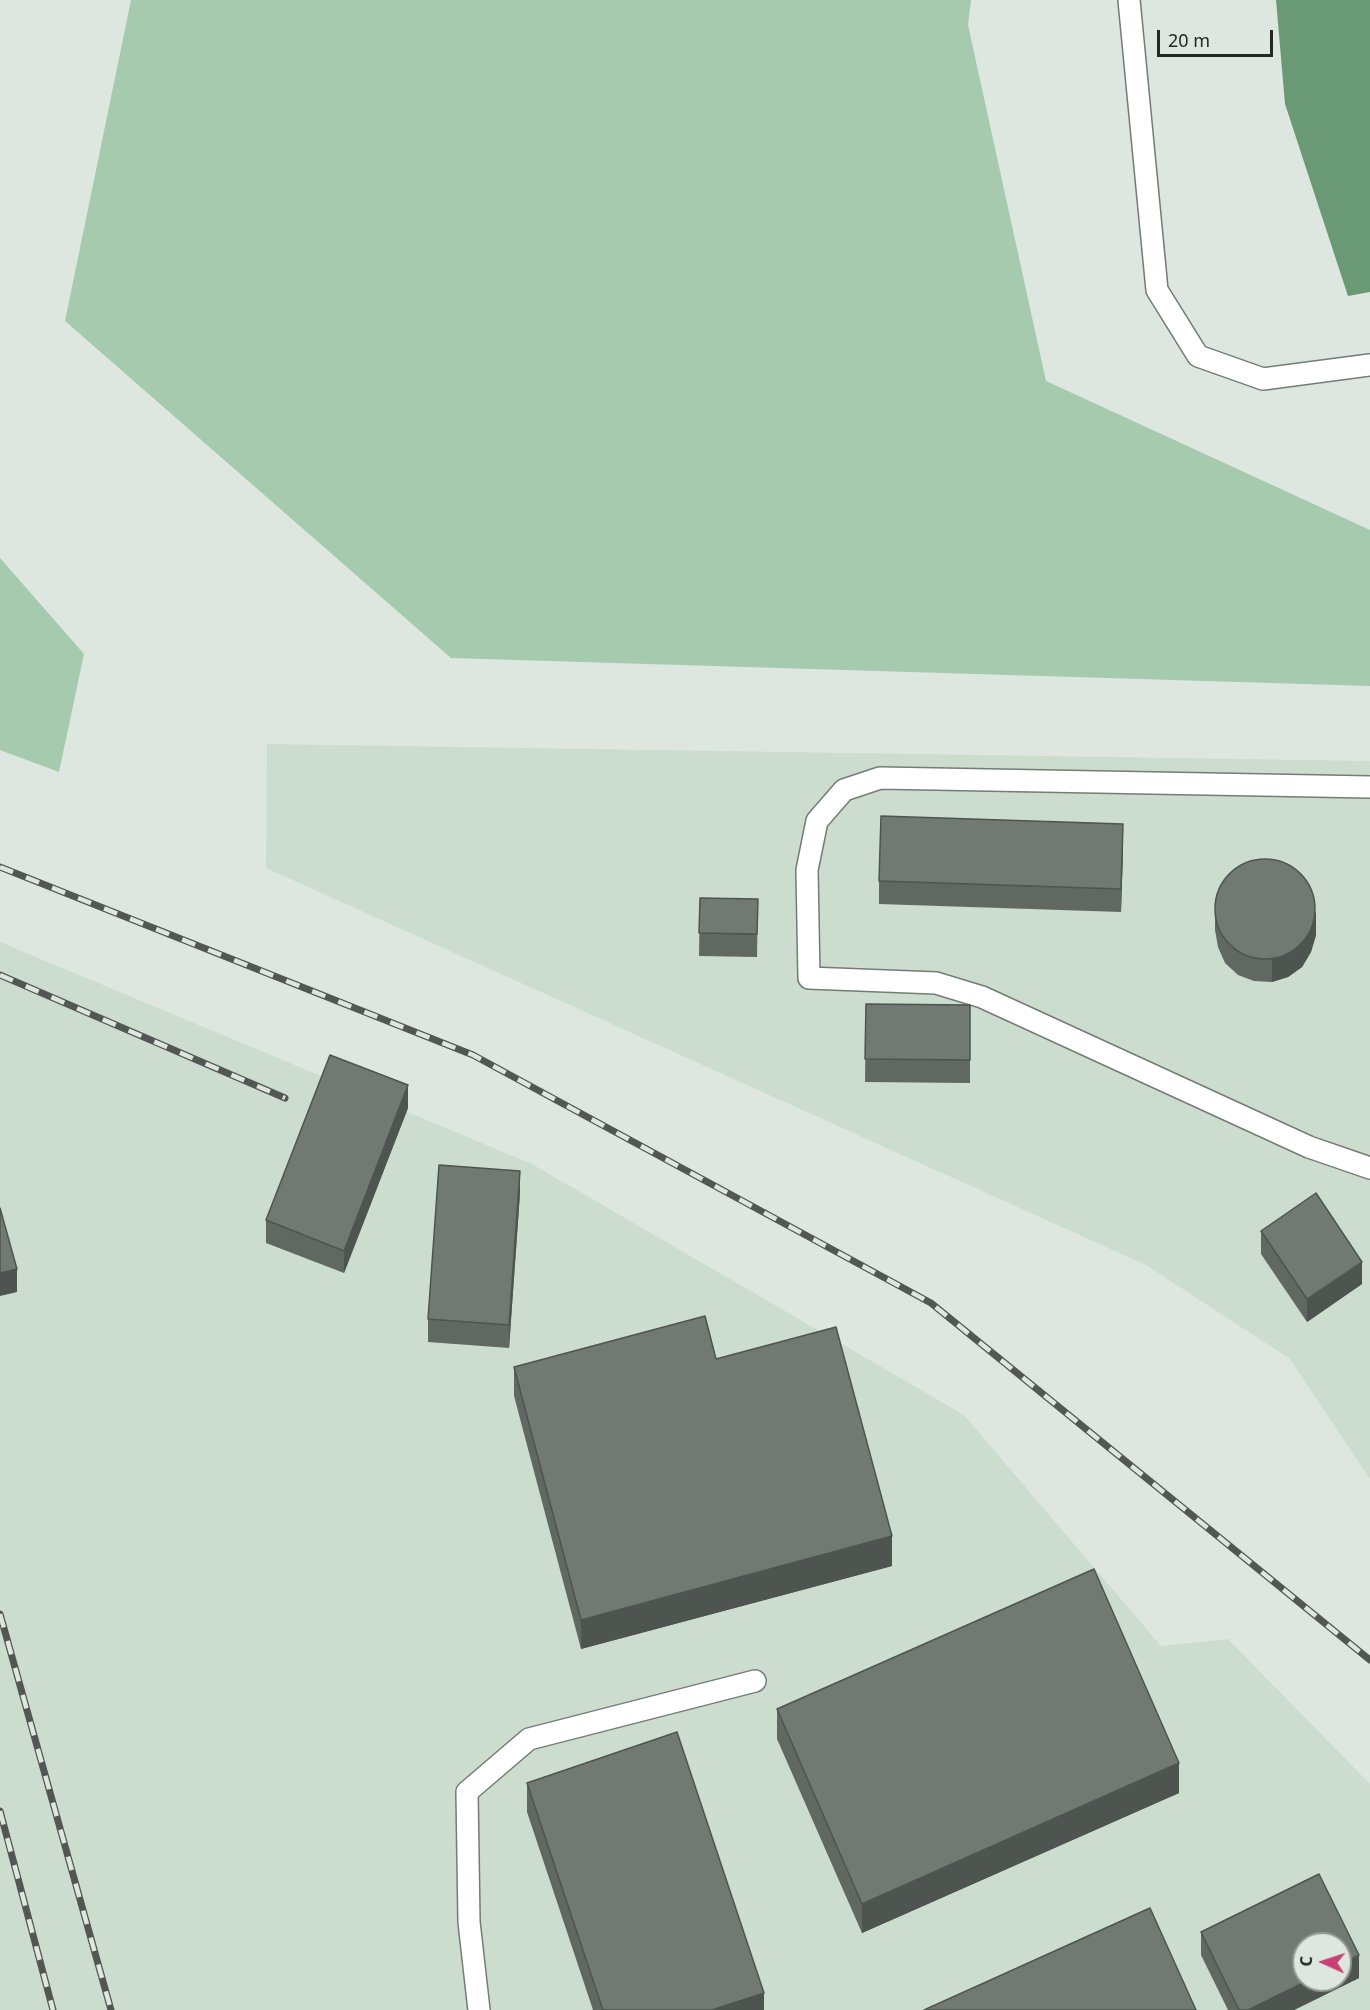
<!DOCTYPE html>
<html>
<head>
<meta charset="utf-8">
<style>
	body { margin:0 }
	#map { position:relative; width:1370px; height:2010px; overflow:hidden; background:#dde7df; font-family:"Noto Sans",sans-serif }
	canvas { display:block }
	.north { position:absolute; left:1292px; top:1932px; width:60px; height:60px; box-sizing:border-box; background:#dde7df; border:2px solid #939a94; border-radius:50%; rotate:273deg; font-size:16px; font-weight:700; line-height:24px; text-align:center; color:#242724 }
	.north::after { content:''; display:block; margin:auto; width:21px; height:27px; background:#cb4074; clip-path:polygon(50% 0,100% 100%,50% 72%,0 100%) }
	.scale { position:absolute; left:1157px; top:30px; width:116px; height:27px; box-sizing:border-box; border:3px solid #242724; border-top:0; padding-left:8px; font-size:18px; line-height:21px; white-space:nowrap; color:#242724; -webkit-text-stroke:4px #dde7df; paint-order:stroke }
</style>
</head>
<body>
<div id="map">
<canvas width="1370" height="2010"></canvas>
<div class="north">С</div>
<div class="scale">20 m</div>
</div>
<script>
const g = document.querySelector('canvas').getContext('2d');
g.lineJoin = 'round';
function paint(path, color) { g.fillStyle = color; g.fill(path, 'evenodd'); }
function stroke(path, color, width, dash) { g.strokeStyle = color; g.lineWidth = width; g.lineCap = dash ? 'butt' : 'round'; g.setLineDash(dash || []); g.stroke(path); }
paint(new Path2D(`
	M267,744L1370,761V1479L1290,1359L1146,1265L266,868Z
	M0,942L532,1164L964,1415L1161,1646L1228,1639L1370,1784V2010H0ZM1304,1944H1340V1980H1304Z`), '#ccddd0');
paint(new Path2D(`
	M131,0H971L968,25L1046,381L1370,530V686L451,658L65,321Z
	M0,558L84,654L59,772L0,750Z`), '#a5caad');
paint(new Path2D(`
	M1276,0H1370V292L1348,296L1285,104Z`), '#6a9976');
const service = new Path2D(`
	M1129,0L1157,290L1198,356L1263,379L1370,365
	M1370,787L880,778L844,790L817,821L807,870L809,978L936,983L982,997L1309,1147L1370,1168
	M479,2010L469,1922L467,1792L529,1739L755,1681`);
stroke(service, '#737c75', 24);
stroke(service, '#fff', 21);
const rail = new Path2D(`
	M0,867L473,1055L931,1303L1370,1660
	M0,975L285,1098
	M0,1614L111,2010
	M0,1811L53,2010`);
stroke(rail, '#525753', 7);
stroke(rail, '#dde7df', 4.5, [14]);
paint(new Path2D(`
	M1123,847L1121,912L879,904V881Z
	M700,898L758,899L757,957L699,956Z
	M1215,907L1316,935L1311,952L1302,967L1288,977L1272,982L1254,981L1238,975L1225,963L1218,947L1215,930Z
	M866,1004L970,1005V1083L865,1082Z
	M408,1108L344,1273L266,1243V1220Z
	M520,1193L509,1348L428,1342V1319Z
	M1261,1231L1362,1284L1307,1322L1261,1254Z
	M716,1359L892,1566L581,1649L514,1396V1367Z
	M777,1709L1179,1793L862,1933L777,1739Z
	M527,1783L764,2010H593L527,1812Z
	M1201,1932L1359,1978L1294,2010H1228L1201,1955Z`), '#606862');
paint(new Path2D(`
	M1123,824V847L1121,912V889Z
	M1316,912V935L1311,952L1302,967L1288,977L1272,982V959Z
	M408,1085V1108L344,1273V1251Z
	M520,1171V1193L509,1348V1325Z
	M1362,1262V1284L1307,1322V1299Z
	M17,1269V1292L0,1296V1273Z
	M892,1536V1566L581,1649V1620Z
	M1179,1763V1793L862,1933V1904Z
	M1359,1955V1978L1294,2010H1248L1309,1980H1340V1965Z
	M764,1993V2010H712Z`), '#4e5550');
const building = new Path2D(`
	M881,816L1123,824L1121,889L879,881Z
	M1215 909a50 50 0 1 1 100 0a50 50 0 1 1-100 0Z
	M700,898L758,899L757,934L699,933Z
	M866,1004L970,1005V1060L865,1059Z
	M330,1055L408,1085L344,1251L266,1220Z
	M439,1165L520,1171L509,1325L428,1319Z
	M1316,1193L1362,1262L1307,1299L1261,1231Z
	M0,1208L17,1269L0,1273Z
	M705,1316L716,1359L836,1327L892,1536L581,1620L514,1367Z
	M1094,1569L1179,1763L862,1904L777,1709Z
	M677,1732L764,1993L712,2010H603L527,1783Z
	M1319,1874L1359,1955L1340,1965V1944H1304V1980H1309L1248,2010H1239L1201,1932Z
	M1150,1908L1196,2010H924Z`);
paint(building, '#707972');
stroke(building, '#4e5550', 1.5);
</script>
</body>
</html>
